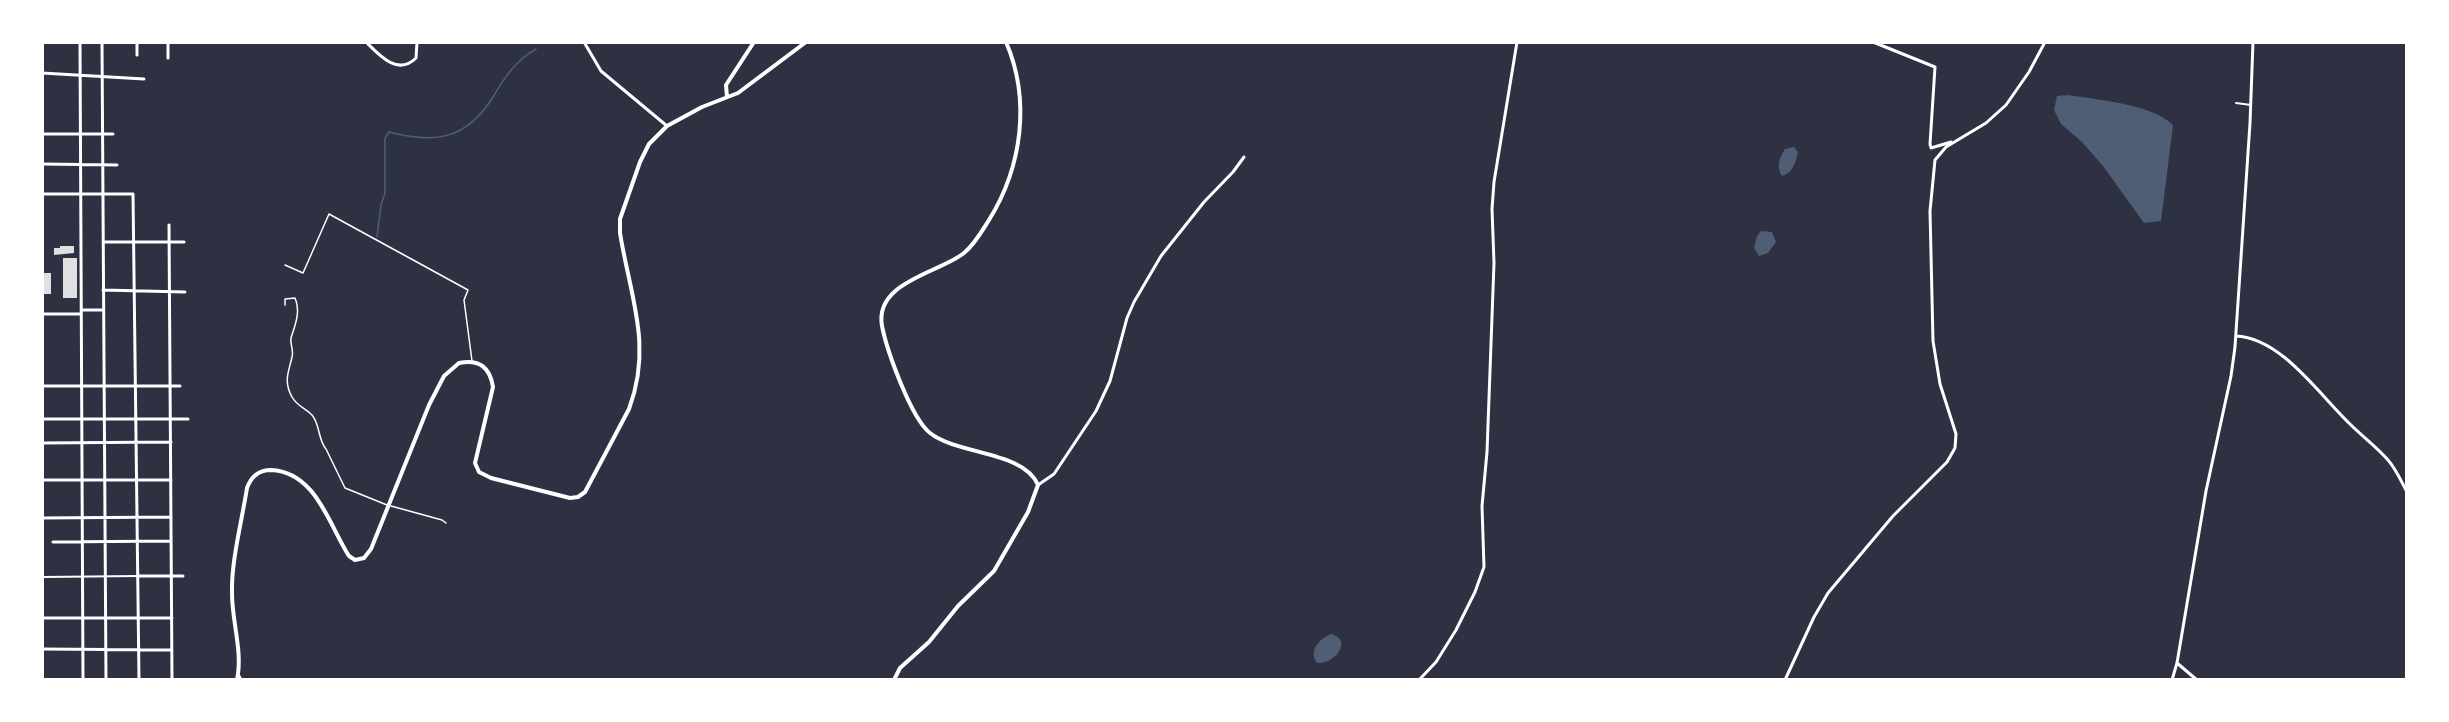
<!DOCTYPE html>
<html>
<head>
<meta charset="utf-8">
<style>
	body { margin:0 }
	#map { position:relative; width:2449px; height:722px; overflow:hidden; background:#2d3142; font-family:Ubuntu,sans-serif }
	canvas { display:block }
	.frame { position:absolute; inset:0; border:44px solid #fff; pointer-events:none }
</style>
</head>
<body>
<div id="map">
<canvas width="2449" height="722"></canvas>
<div class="frame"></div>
</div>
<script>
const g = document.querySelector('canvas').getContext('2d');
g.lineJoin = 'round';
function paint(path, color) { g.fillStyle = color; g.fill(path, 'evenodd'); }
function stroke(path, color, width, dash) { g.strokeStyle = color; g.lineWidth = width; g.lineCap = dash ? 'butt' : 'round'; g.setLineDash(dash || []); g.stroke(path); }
paint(new Path2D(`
	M2068,95C2098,100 2152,104 2173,125L2161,221L2144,223L2103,166L2082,142L2061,124L2054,110L2057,96Z
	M1794,147L1798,152C1796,162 1792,174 1782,176C1776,167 1779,158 1785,149Z
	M1761,231L1772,232L1776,242L1768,253L1759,256L1754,248L1757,236Z
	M1331,634C1354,640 1334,665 1317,663C1308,651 1319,639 1331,634Z`), '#4f5d75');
stroke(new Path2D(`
	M377,237L381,205L385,193V138L389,132C435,144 466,140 493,97C504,78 516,60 536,49`), '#4f5d75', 1.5);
paint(new Path2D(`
	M60,246H74V253L54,255V248H60Z
	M63,258H77V298H63Z
	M42,273H51V294H42Z`), '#e0e0e3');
stroke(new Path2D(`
	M285,265L303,273L329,214L468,290L464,300L472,361
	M285,305V299L295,298C301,312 295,325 291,338C290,344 294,351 292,357C289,371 283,381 292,397C297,406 305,408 312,415C320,424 318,440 326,449L345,488L387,505
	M391,506L442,520L446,523`), '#fff', 1.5);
stroke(new Path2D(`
	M2236,103L2251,105
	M42,521L43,661
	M42,577L139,576`), '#fff', 2);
stroke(new Path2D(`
	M80,42L83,680
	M102,42L106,680
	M137,42V55
	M168,42V58
	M366,42C380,56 398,76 416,58L417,42
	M584,42L601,71L667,126
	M1873,42L1935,67L1930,144L1931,148L1951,142
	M42,73L144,79
	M42,134H113
	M42,164L117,165
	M42,194H133L139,680
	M169,225L172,680
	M103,242H184
	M103,290L185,292
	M81,310H103
	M42,314H80
	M2236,336C2282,338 2320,396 2351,425C2363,437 2377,447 2388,460C2396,469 2401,481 2407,492
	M42,386H180
	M42,419H188
	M42,443L171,442
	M42,480H171
	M1038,485L1054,474L1096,411L1110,381L1127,318L1134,302L1161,256L1204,202L1233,172L1244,157
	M42,518L171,517
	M53,542L171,541
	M139,576H183
	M42,618H172
	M42,649L172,650
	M2177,663L2197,680
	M238,674L241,680
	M1419,680L1436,662L1456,630L1475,592L1484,567L1482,506L1487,452L1494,263L1492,209L1494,182L1517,42
	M1785,680L1814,617L1828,593L1893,516L1947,462L1955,448L1956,434L1940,384L1933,341L1930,211L1935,160L1946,147L1986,123L2006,105L2029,72L2045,42
	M2172,680L2177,663L2206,491L2231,376L2235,347L2250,123L2253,42`), '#fff', 3);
stroke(new Path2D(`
	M727,97L726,85L754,42
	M237,680C243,651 232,623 232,593C231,562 242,520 247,488C251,477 259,470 271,470C316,472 329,525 349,556L355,560L364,558L371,549L429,405L444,376L459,363C479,359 490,367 493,387L475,463L479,472L491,478L570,498L578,497L585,492L629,409C653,345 630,296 620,233V219L640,162L649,144L667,126L702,107L738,93L806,42
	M894,680L900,668L929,642L958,606L994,571L1028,512L1038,485C1024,451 958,455 930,433C911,418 887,351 882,326C874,282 939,273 964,253C975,244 982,231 989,220C1022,167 1031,100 1006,42`), '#fff', 4);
</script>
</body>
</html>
